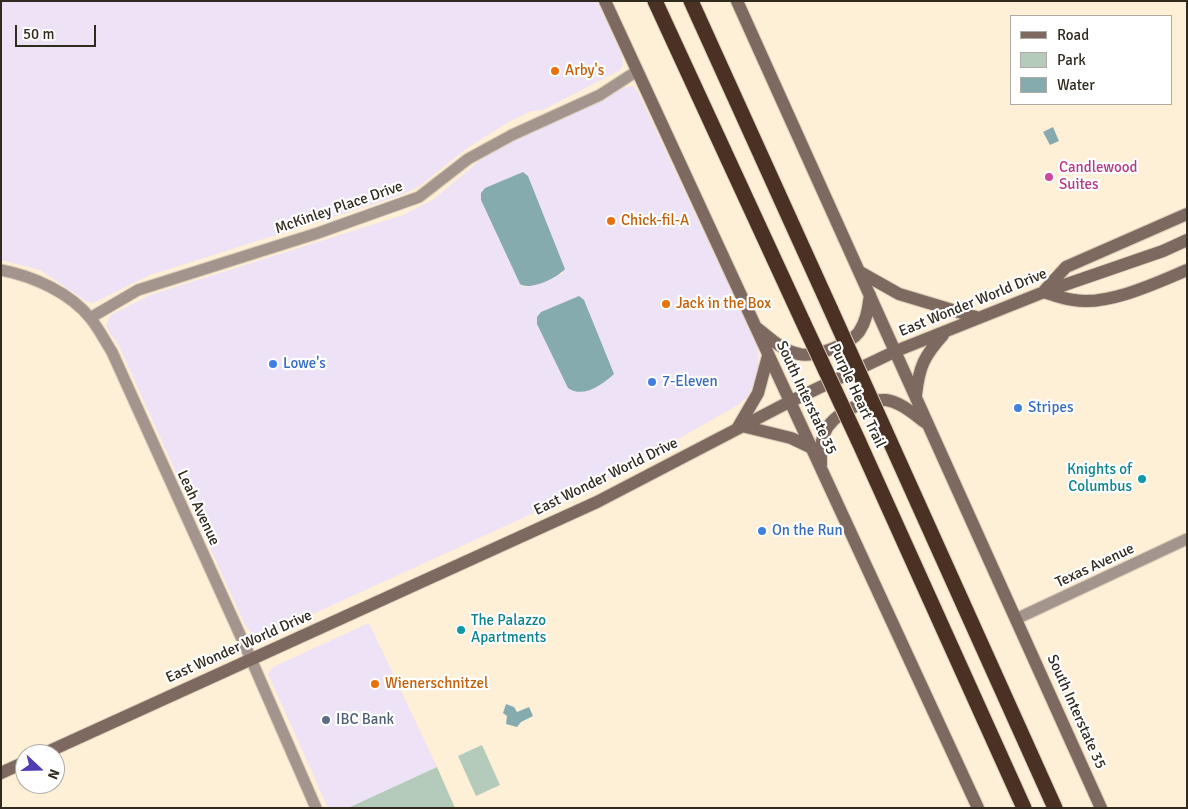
<!DOCTYPE html>
<html>
<head>
<meta charset="utf-8">
<style>
	body { margin:0 }
	#map { position:relative; width:1188px; height:809px; overflow:hidden; background:#feefd7; font-family:Signika,sans-serif }
	canvas { display:block }
	.frame { position:absolute; inset:0; border:2px solid #312a1f; pointer-events:none }
	.legend { position:absolute; left:1010px; top:15px; width:162px; height:90px; box-sizing:border-box; background:#fff; border:1px solid #adaaa5; margin:0; padding:6px 9px; list-style:none; font-size:15px; color:#312a1f }
	.legend li { display:flex; align-items:center; gap:10px; height:25px }
	.legend b { width:25px; border:1px solid #adaaa5 }
	.north { position:absolute; left:15px; top:744px; width:50px; height:50px; box-sizing:border-box; background:#fff; border:1px solid #adaaa5; border-radius:50%; rotate:111deg; font-size:14px; font-weight:700; line-height:20px; text-align:center; color:#312a1f }
	.north::after { content:''; display:block; margin:auto; width:18px; height:22px; background:#513bb3; clip-path:polygon(50% 0,100% 100%,50% 72%,0 100%) }
	.scale { position:absolute; left:15px; top:25px; width:81px; height:22px; box-sizing:border-box; border:2px solid #312a1f; border-top:0; padding-left:6px; font-size:15px; line-height:18px; white-space:nowrap; color:#312a1f; -webkit-text-stroke:4px #fff; paint-order:stroke }
</style>
</head>
<body>
<div id="map">
<canvas width="1188" height="809"></canvas>
<div class="frame"></div>
<ul class="legend">
<li><b style="height:6px;background:#7d695f"></b>Road</li>
<li><b style="height:14px;background:#b4cbbb"></b>Park</li>
<li><b style="height:14px;background:#86abae"></b>Water</li>
</ul>
<div class="north">N</div>
<div class="scale">50 m</div>
</div>
<script>
const g = document.querySelector('canvas').getContext('2d');
g.lineJoin = 'round';
function paint(path, color) { g.fillStyle = color; g.fill(path, 'evenodd'); }
function stroke(path, color, width, dash) { g.strokeStyle = color; g.lineWidth = width; g.lineCap = dash ? 'butt' : 'round'; g.setLineDash(dash || []); g.stroke(path); }
function write(font, color, halo, rows, align = 'center') {
  g.font = font + ' Signika,sans-serif'; g.lineWidth = 4.5; g.setLineDash([]); g.textBaseline = 'middle'; g.strokeStyle = halo; g.fillStyle = color; for (const [text, x, y, turn = 0] of rows) {
    g.save(); g.translate(x, y); g.rotate((+turn || 0) * Math.PI / 180); g.textAlign = isNaN(turn) ? turn : align; if (halo) g.strokeText(text, 0, 0); g.fillText(text, 0, 0); g.restore();
  }
}
paint(new Path2D(`
	M1,1H597L622,55L623,65L620,70L543,110L532,111L510,121L466,149L418,187L399,196L150,275L93,303L86,301L40,270L1,260Z
	M633,86L638,92L758,348L759,374L747,397L738,405L606,480L267,635L260,636L252,633L245,625L118,344L110,333L106,325L111,315L150,295L403,215L434,199L479,161L507,142L626,87ZM523,172L528,176L565,269L562,274L525,287L520,284L481,200V193L485,188ZM579,296L606,381L584,392L541,312Z
	M369,623L437,767L348,808H328L268,674L273,667Z`), '#eee2f6');
paint(new Path2D(`
	M482,745L500,785L476,796L458,756Z
	M437,767L455,808H348Z`), '#b4cbbb');
paint(new Path2D(`
	M1053,127L1059,141L1050,145L1043,132Z
	M523,172L528,176L565,269C557,278 530,291 520,284L481,200V193L485,188Z
	M579,296L584,300L614,374C603,384 583,399 568,388L537,324V317L541,312Z
	M506,704L514,707L517,712L529,707L533,716L521,722L517,727L506,724L507,716L503,713Z`), '#86abae');
const minor = new Path2D(`
	M1,270C33,276 71,293 91,319C99,329 105,341 112,352L251,659L316,808
	M90,318L138,290L318,233L419,197L468,159L512,135L600,95L637,71
	M1016,619L1187,539`);
const secondary = new Path2D(`
	M605,1L978,808
	M737,1L1101,808
	M860,272L899,294L979,318
	M1045,290L1066,267L1187,214
	M1044,292C1053,295 1064,299 1074,300C1108,306 1156,283 1187,270
	M757,328C770,338 783,351 799,354C814,358 850,344 859,332C867,320 868,308 870,295
	M916,395C919,367 924,356 943,335
	M742,426L791,438L812,448
	M737,429L758,393L768,356
	M821,465C821,455 820,443 824,434C832,413 865,399 886,400C901,402 915,415 926,423
	M43,754L597,502L789,402L896,351L1044,292L1163,251L1187,240
	M1,773L25,762`);
const motorway = new Path2D(`
	M655,1L803,322
	M691,1L831,310
	M884,428L1055,808
	M858,440L1024,808`);
stroke(minor, '#d9ccb6', 13);
stroke(secondary, '#d9ccb6', 14);
stroke(motorway, '#d9ccb6', 17);
stroke(minor, '#a3958e', 11);
stroke(secondary, '#7d695f', 12);
stroke(motorway, '#4b3123', 15);
const motorwayBridge = new Path2D(`
	M831,310L884,428
	M803,322L858,440`);
stroke(motorwayBridge, '#d9ccb6', 17, []);
stroke(motorwayBridge, '#4b3123', 15);
for (const [x, y, r, color] of [
	[555,71,5,"#e8710a"],
	[1049,177,5,"#d1479c"],
	[611,221,5,"#e8710a"],
	[666,304,5,"#e8710a"],
	[273,364,5,"#3f7fe0"],
	[652,382,5,"#3f7fe0"],
	[1018,408,5,"#3f7fe0"],
	[1142,479,5,"#0f9aa8"],
	[762,531,5,"#3f7fe0"],
	[461,630,5,"#0f9aa8"],
	[375,684,5,"#e8710a"],
	[326,720,5,"#5c6f8a"]
]) { const dot = new Path2D(); dot.arc(x, y, r, 0, 2 * Math.PI); g.fillStyle = color; g.fill(dot); stroke(dot, '#fff', 2); }
write('15px', '#c56008', '#fff', [
	["Arby's",565,71],
	["Chick-fil-A",621,221],
	["Jack in the Box",676,304],
	["Wienerschnitzel",385,684]
], 'left');
write('15px', '#b23c85', '#fff', [
	["Candlewood",1059,168],
	["Suites",1059,185]
], 'left');
write('15px', '#312a1f', '#fff', [
	["McKinley Place Drive",339,208,-19],
	["East Wonder World Drive",973,303,-22],
	["Purple Heart Trail",857,396,65],
	["South Interstate 35",806,398,65],
	["East Wonder World Drive",606,477,-26],
	["Leah Avenue",198,508,65],
	["Texas Avenue",1095,566,-25],
	["East Wonder World Drive",239,647,-24],
	["South Interstate 35",1076,712,66]
]);
write('15px', '#366cbe', '#fff', [
	["Lowe's",283,364],
	["7-Eleven",662,382],
	["Stripes",1028,408],
	["On the Run",772,531]
], 'left');
write('15px', '#0d838f', '#fff', [
	["Knights of",1132,470],
	["Columbus",1132,487],
	["The Palazzo",471,621,"left"],
	["Apartments",471,638,"left"]
], 'right');
write('15px', '#4e5e75', '#fff', [
	["IBC Bank",336,720]
], 'left');
</script>
</body>
</html>
